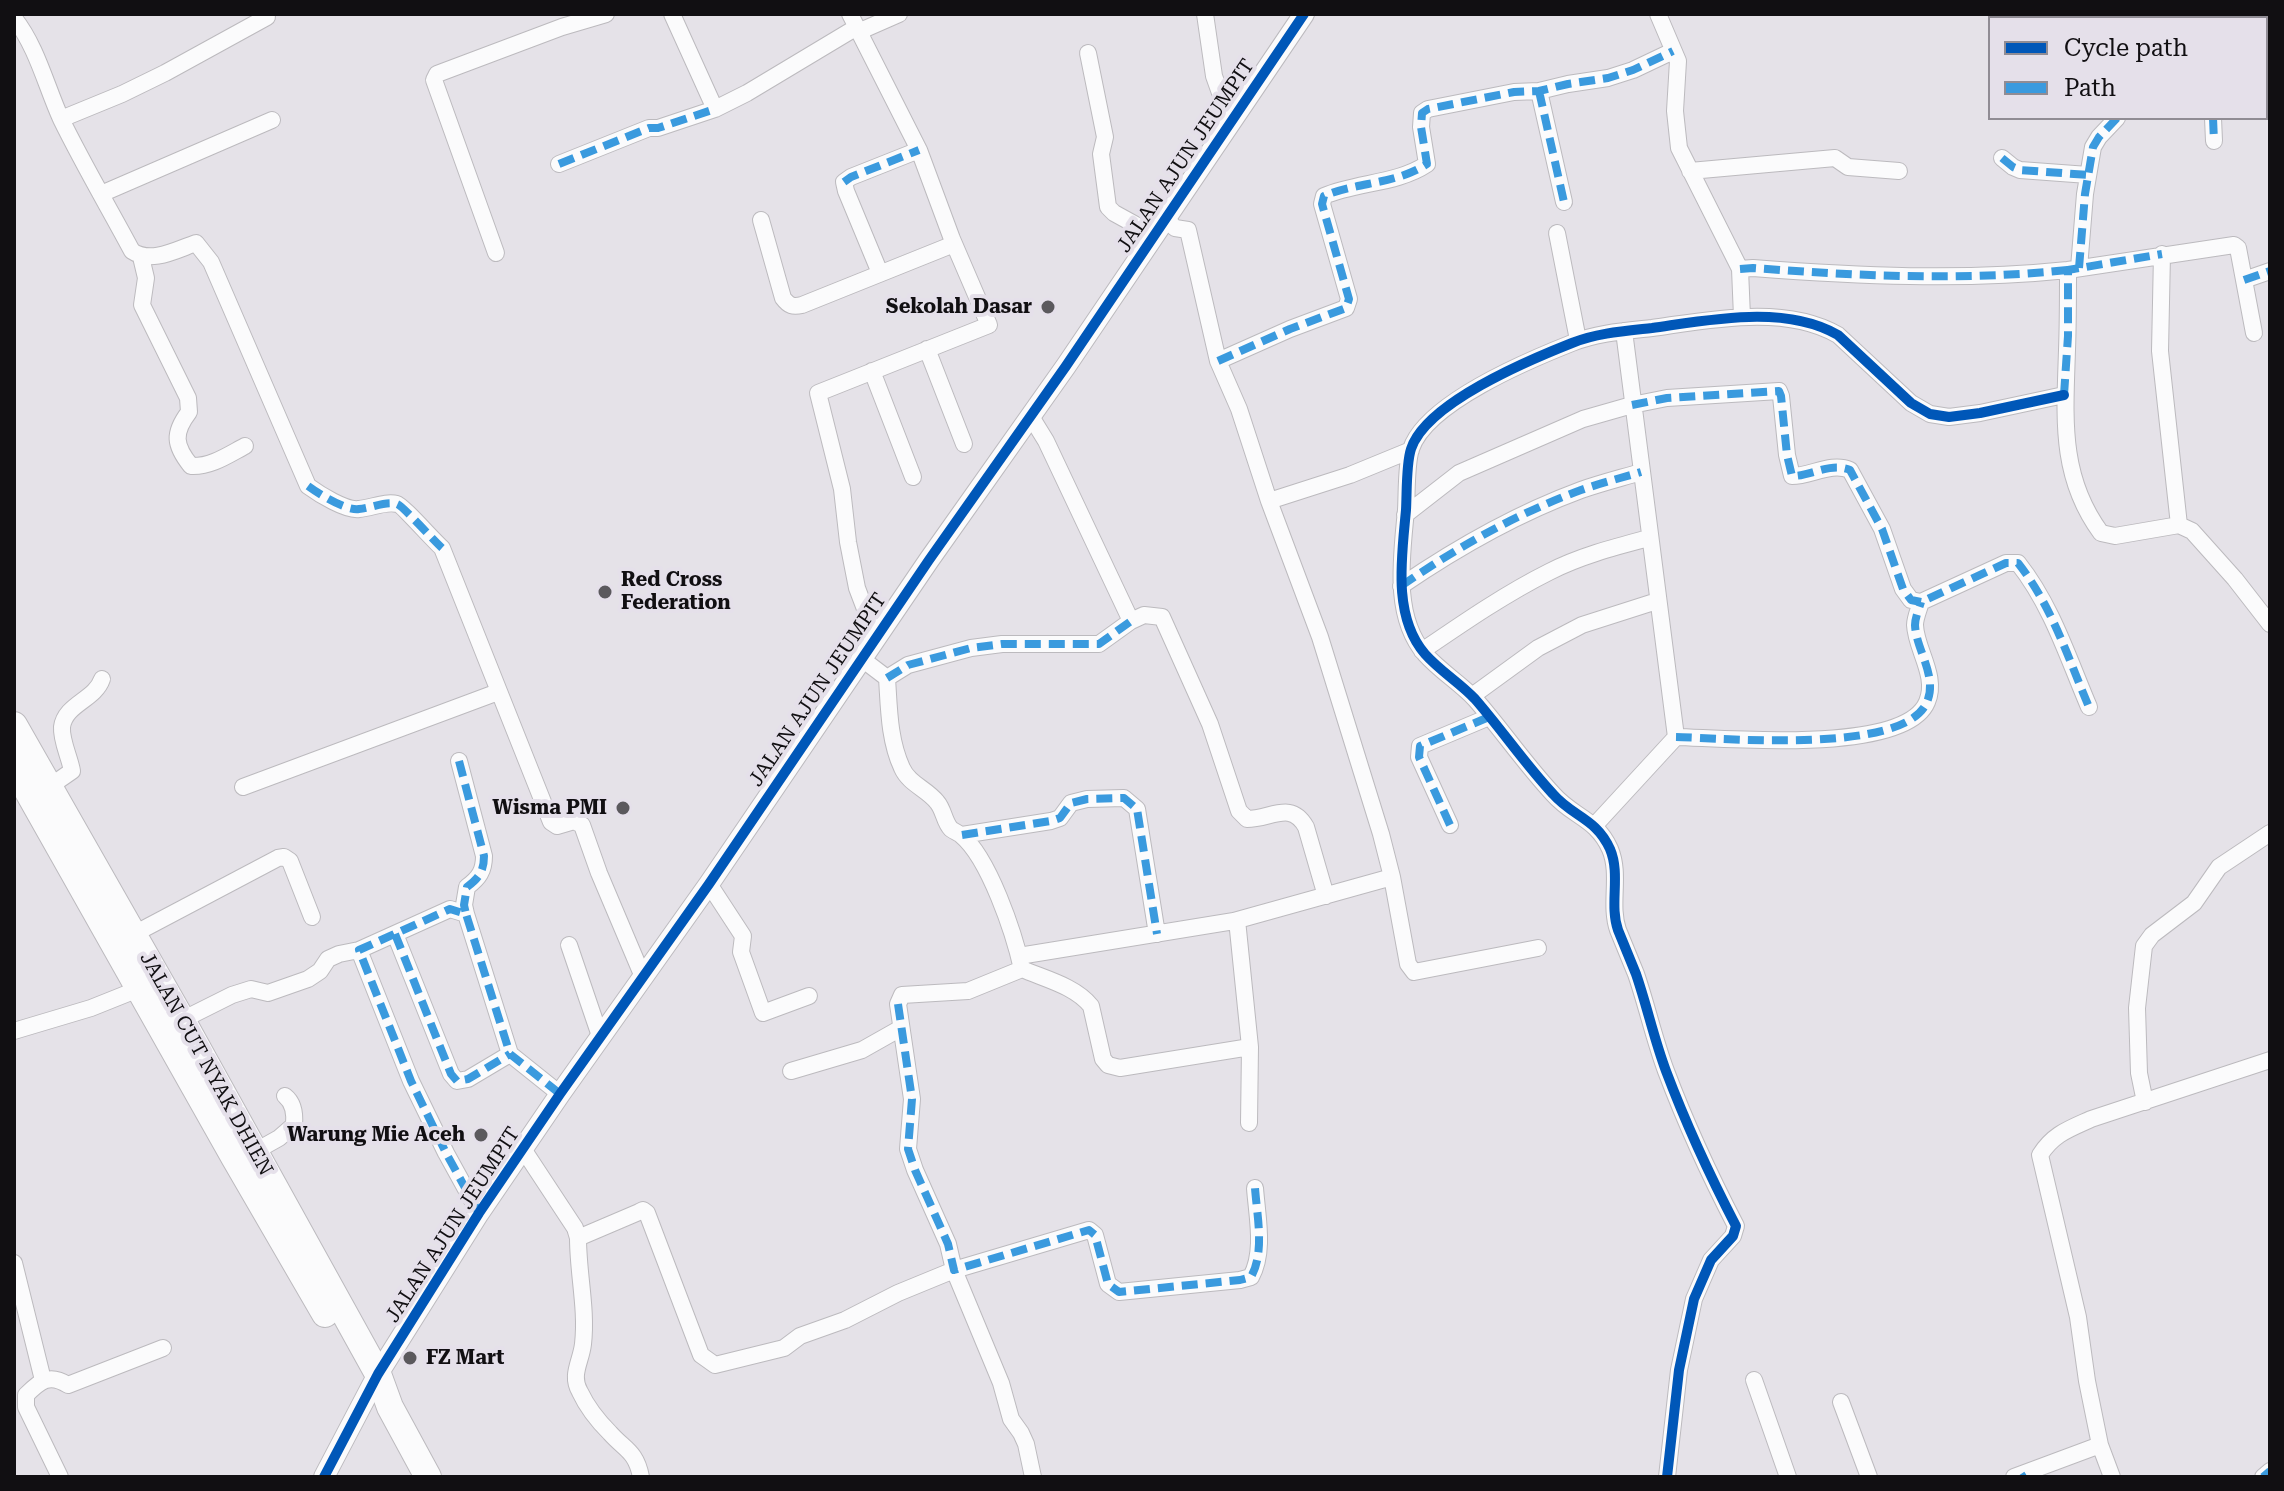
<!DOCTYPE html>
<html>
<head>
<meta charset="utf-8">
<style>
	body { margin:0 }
	#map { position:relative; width:2284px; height:1491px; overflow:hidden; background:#e5e2e8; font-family:"Roboto Serif",serif }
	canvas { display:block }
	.frame { position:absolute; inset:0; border:16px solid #110f12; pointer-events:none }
	.legend { position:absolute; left:1988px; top:16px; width:280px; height:104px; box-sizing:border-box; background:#e5e0ea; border:2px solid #908c94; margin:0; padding:10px 14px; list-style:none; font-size:24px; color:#110f12 }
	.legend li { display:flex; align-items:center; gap:16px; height:40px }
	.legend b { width:40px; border:2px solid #908c94 }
</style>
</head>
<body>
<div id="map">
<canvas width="2284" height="1491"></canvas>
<div class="frame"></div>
<ul class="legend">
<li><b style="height:10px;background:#0057b8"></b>Cycle path</li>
<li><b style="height:10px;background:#3a9ade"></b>Path</li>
</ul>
</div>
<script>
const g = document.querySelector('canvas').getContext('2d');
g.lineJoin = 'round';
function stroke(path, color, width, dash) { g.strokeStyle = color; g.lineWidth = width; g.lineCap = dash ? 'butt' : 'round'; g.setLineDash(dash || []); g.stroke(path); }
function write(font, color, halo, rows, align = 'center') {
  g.font = font + ' "Roboto Serif",serif'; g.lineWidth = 8; g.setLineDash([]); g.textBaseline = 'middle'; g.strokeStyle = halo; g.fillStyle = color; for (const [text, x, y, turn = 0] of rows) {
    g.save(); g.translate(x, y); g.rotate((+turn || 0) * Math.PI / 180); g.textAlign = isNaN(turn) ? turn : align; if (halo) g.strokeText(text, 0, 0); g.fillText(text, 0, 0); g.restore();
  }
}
const minor = new Path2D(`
	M672,14L715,109
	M850,14L919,150L952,239L989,325L818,393L842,489L848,542L857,588L876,638
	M1205,14L1214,76L1230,121
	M1658,14L1678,61L1675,111L1679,148L1740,269L1742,317
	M14,18C37,47 46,86 61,119C83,164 109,208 132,251C151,264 176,250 196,243L211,262L308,486C319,494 346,511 359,509C372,508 385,501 397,504C402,505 434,541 442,548L551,822L557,826L574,821L582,825L599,873L643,977
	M2129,18L2130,14
	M858,32L899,14
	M1088,53L1105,137L1101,154L1108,207L1114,213L1154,235
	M2266,70L2270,69
	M1539,91L1564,202
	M2213,118L2214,141
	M61,119L122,94L165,73L267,17
	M2002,158L2013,167L2020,170L2088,175
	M559,164L649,128H658L715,109L747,93L857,27
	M1690,171L1835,158L1848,167L1899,171
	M101,194L272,120
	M1166,219L1175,228L1188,230L1218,361L1239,409L1269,501L1320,637L1381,834L1392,877L1408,964L1414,972L1538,948
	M761,220L783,298C789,306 793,307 802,305L954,244
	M1557,233L1578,340
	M496,253L434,80L437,74L562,27L606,14
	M2162,254L2160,351L2179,525
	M141,257L146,278L142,305L188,398L189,412C173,433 174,445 191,466C211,467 228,455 245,446
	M2079,268L2085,194L2093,147L2099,137L2117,118
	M1740,269L1753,268C1858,276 1962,281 2068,270
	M880,273L846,191L844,182L851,177L919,150
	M2244,280L2270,271
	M2254,333L2238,248L2234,245L2068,270C2068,297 2068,324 2067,350C2065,417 2059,476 2101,533L2115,536L2179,525L2192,531L2235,579L2270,624
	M927,349L964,444
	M1218,361L1290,329L1346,308L1349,299L1322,204L1324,196C1357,182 1397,184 1427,164L1421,127L1422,113L1428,109L1514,92L1539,91L1568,84L1608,78L1633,70L1673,51
	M872,371L913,477
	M1030,415L1046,441L1131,621L1144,615L1162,617L1210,724L1239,811L1247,819C1271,819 1291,800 1306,827L1326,896
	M1269,501L1350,475L1411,450
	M1405,515L1459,473L1583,419L1632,405L1667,398L1779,391L1781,396L1787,455L1792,476C1811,476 1831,462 1850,470L1882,529L1903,589L1911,600L1921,602L2006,563H2018C2052,606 2068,658 2089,707
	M1401,586C1458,547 1516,514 1581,490C1601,483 1621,478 1641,472
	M1422,651C1463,623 1505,594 1549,572C1580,556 1615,547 1649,538
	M862,659L887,678C889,708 889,740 902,768C909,784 927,789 937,802C944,810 944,822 951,829C952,830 960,834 961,835C989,858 1014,933 1022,969L968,991L902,995L898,1004L912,1099L908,1149L915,1170L948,1244L954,1270L1001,1383L1011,1419L1021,1433L1026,1444L1033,1477
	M887,678L908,665L971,648L1002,644H1099L1131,621
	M1472,696L1538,648L1582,625L1657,601
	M1676,737C1725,738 1905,755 1927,702C1938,676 1916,650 1915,625C1915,618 1919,609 1921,602
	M459,761L484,856C484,871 479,878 467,887L464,905L466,914
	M243,787L498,692
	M51,788L59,780L72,771C70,758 61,741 62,727C65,704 95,700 102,679
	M1450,825L1419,757L1420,746L1489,717
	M1595,825L1676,737L1624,331
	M962,835L1051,821L1060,818L1071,803L1087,799L1124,798L1137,809L1157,934
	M709,884L743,936L741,952L763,1013L809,996
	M1237,920L1250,1047L1249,1123
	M134,934L278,858L284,857L290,861L312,917
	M395,934L451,1074L457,1081L468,1079L510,1054
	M569,945L600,1036
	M359,950L411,1081L446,1153L479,1213
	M1019,956L1234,921L1392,877
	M1022,969C1045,979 1075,986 1091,1006L1103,1059L1108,1065L1120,1068L1250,1047
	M182,1020L232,995L251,989L268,993L308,979L320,971L328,959L339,954L359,950L450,909L466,914L510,1054L560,1094
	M14,1031L91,1008L146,986
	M791,1071L862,1050L901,1028
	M2145,1102L2139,1073L2137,1008L2144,946L2152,935L2194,903L2219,867L2270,833
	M523,1149L575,1228L578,1238C578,1274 587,1309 583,1344C581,1362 570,1375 580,1392C587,1407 598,1421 610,1433C625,1450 636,1451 641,1477
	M254,1152L279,1138L294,1125C295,1114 294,1103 285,1096
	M578,1238L639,1212L643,1210L647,1213L701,1355L715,1365L784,1348L800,1336L845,1320L898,1293L954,1270L1089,1230L1095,1235L1108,1284L1119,1292L1240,1280L1251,1277C1265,1252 1257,1216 1255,1188
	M14,1263L43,1380
	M1754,1380L1788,1477
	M1841,1402L1869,1477
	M2100,1445L2087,1381L2078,1317L2040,1155C2053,1134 2069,1129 2091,1119L2270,1060
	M60,1477L26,1407V1395C40,1381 49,1373 68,1385L163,1348
	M1667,1477L1679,1370L1694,1299L1711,1260L1733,1236L1736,1226C1710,1176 1686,1124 1666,1071C1654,1039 1647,1006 1636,974C1630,959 1624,945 1618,930C1609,904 1621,875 1610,849C1596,818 1573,817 1553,794C1525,764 1502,730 1475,699C1460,683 1440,671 1425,654C1392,616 1402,555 1406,510C1407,493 1406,464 1411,449C1426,403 1529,360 1572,343C1597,333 1625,331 1652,328C1709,320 1785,304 1838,335L1911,403L1930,414L1949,417L1980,413L2064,395
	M2014,1477L2100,1445L2112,1477
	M2263,1477L2270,1471`);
const tertiary = new Path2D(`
	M324,1477L378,1374L479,1213L560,1094L709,884L929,560L1066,366L1304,14`);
const trunk = new Path2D(`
	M14,725L182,1020L378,1374L390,1407L428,1477
	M14,767L234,1157L325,1314`);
stroke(minor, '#bcbabe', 18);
stroke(tertiary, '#bcbabe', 22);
stroke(trunk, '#bcbabe', 28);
stroke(minor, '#fbfbfc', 16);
stroke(tertiary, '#fbfbfc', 20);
stroke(trunk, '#fbfbfc', 26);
stroke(new Path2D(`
	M2129,18L2130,14
	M2266,70L2270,69
	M1539,91L1564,202
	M2213,118L2214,141
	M2002,158L2013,167L2020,170L2088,175
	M559,164L649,128H658L715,109
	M844,182L851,177L919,150
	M2079,268L2085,194L2093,147L2099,137L2117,118
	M1740,269L1753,268C1858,276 1962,281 2068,270
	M2244,280L2270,271
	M1218,361L1290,329L1346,308L1349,299L1322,204L1324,196C1357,182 1397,184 1427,164L1421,127L1422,113L1428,109L1514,92L1539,91L1568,84L1608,78L1633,70L1673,51
	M2064,395L2068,336V270L2162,254
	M1632,405L1667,398L1779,391L1781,396L1787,455L1792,476C1811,476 1831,462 1850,470L1882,529L1903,589L1911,600L1921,602L2006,563H2018C2052,606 2068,658 2089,707
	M308,486C319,494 346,511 359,509C372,508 385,501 397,504C402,505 434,541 442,548
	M1401,586C1458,547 1516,514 1581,490C1601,483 1621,478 1641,472
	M887,678L908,665L971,648L1002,644H1099L1131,621
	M1676,737C1725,738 1905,755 1927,702C1938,676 1916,650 1915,625C1915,618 1919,609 1921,602
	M459,761L484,856C484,871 479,878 467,887L464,905L466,914
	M1450,825L1419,757L1420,746L1489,717
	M962,835L1051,821L1060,818L1071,803L1087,799L1124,798L1137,809L1157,934
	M395,934L451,1074L457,1081L468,1079L510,1054
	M898,1004L912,1099L908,1149L915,1170L948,1244L954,1270L1089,1230L1095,1235L1108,1284L1119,1292L1240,1280L1251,1277C1265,1252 1257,1216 1255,1188
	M479,1213L446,1153L411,1081L359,950L450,909L466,914L510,1054L560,1094
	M2021,1474L2023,1477
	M2263,1477L2270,1471`), '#3a9ade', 8, [16, 8]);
stroke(new Path2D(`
	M324,1477L378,1374L479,1213L560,1094L709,884L929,560L1066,366L1304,14
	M1667,1477L1679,1370L1694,1299L1711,1260L1733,1236L1736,1226C1710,1176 1686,1124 1666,1071C1654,1039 1647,1006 1636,974C1630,959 1624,945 1618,930C1609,904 1621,875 1610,849C1596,818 1573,817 1553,794C1525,764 1502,730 1475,699C1460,683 1440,671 1425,654C1392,616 1402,555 1406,510C1407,493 1406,464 1411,449C1426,403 1529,360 1572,343C1597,333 1625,331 1652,328C1709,320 1785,304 1838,335L1911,403L1930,414L1949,417L1980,413L2064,395`), '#0057b8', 10);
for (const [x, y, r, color] of [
	[1048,307,8,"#5b595d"],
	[605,592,8,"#5b595d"],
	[623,808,8,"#5b595d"],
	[481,1135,8,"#5b595d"],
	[410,1358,8,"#5b595d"]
]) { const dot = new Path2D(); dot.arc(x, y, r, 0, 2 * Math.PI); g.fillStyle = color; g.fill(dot); stroke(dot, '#e5e0ea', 3); }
write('20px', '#110f12', '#e5e0ea', [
	["JALAN AJUN JEUMPIT",1186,156,-56],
	["JALAN AJUN JEUMPIT",818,690,-56],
	["JALAN CUT NYAK DHIEN",206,1064,61],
	["JALAN AJUN JEUMPIT",453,1225,-57]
]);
write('bold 20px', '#110f12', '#e5e0ea', [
	["Sekolah Dasar",1032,307],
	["Red Cross",621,580,"left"],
	["Federation",621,603,"left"],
	["Wisma PMI",607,808],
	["Warung Mie Aceh",465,1135],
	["FZ Mart",426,1358,"left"]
], 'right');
</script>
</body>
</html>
